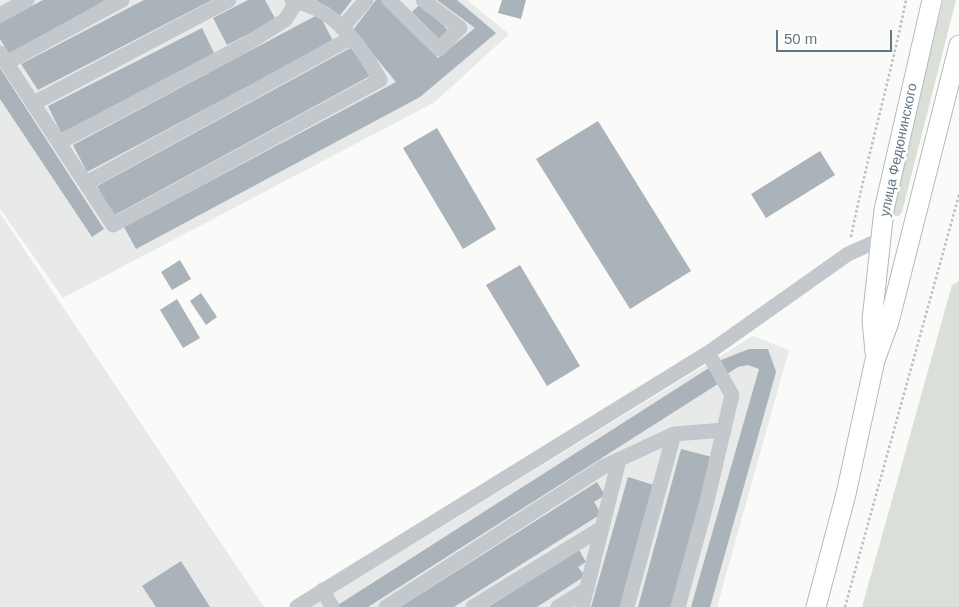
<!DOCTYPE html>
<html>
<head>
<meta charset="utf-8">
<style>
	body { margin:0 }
	#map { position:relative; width:959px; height:607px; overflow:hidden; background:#fafaf8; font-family:Helvetica,sans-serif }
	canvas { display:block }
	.scale { position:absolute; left:776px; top:30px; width:116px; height:22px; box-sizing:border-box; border:2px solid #657683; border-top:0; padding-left:6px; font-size:15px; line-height:18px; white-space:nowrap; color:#657683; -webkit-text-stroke:4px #fff; paint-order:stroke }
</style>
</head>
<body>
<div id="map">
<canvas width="959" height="607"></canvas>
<div class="scale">50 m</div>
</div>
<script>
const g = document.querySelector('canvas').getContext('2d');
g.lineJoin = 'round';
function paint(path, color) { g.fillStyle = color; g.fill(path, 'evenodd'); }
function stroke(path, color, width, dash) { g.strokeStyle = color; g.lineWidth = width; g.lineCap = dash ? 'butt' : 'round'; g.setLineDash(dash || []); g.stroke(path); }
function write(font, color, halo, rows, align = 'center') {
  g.font = font + ' Helvetica,sans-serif'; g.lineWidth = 5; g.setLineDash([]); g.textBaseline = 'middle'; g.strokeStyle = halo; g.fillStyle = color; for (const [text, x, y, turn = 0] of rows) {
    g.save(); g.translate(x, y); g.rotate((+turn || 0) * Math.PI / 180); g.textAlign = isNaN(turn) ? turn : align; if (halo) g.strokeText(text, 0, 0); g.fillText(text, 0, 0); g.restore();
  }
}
paint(new Path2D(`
	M0,0H467L509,34L435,102L63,298L0,209Z
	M0,213L182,485L264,607H0Z
	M753,336L789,350L717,607H311Z`), '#e8e9e9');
paint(new Path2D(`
	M943,0H956L902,212L899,216H895L891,212Z
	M959,281V607H862L952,285Z`), '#dadfd7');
paint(new Path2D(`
	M43,0H106L9,54L0,39V23Z
	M144,0H212L38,90L21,64Z
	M248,0H265L276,20L227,45L213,18Z
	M316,0H352L338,18Z
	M376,0H381L438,58L475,28L437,0H457L496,33L420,97L136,249L124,227L396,82L353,30Z
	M502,0H526L521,19L498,13Z
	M421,3L448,30L439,39L412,12Z
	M319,14L333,41L87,172L73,145Z
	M202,28L215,55L61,133L48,106Z
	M354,46L370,76L113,216L97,186Z
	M0,68L104,229L92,237L0,99Z
	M598,121L691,271L630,309L536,159Z
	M437,128L496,229L463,249L403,148Z
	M820,151L835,175L766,218L751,194Z
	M180,260L191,279L172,290L161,272Z
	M520,265L580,366L547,386L486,285Z
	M201,293L217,317L206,325L190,301Z
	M177,299L200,338L183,348L160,310Z
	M749,349H768L776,372L710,607H691L759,369L748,365L738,367L724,376L716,362Z
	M712,366L721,382L368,607H339L338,605Z
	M681,449L712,457L671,607H638Z
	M628,477L657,486L622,607H591Z
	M597,482L605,495L594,502L601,514L454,607H400Z
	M579,550L586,562L578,567L585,576L537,607H488Z
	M181,561L210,607H156L142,586Z`), '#aab3b9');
const major = new Path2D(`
	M875,352L872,320L884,210L932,0
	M816,607L846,494L875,360L889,322L959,45`);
stroke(major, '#b5babe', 21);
stroke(new Path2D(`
	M851,237C867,157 890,79 906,0
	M845,607L959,195`), '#bbbfc2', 2.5, [2.5, 2.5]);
stroke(new Path2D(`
	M389,0L439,49L460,28L423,0
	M0,15L27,0
	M342,28L366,0
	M0,53L113,225L380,80C365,53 344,21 315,8C308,5 300,3 292,0
	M6,63L122,0
	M34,103L229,0
	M60,142L245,45L285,20L298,0
	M86,183L351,38
	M323,590L332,607
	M297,607L708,353L848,254L882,239
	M386,607L603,467L674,434L724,430
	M473,607L602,528
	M558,607L587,589
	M582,607L619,460
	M627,607L674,434
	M678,607L706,505L732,395L708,353`), '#c3c8cc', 15);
stroke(major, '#fff', 19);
write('14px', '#657683', '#fff', [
	["улица Федюнинского",899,150,-78]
]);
</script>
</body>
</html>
